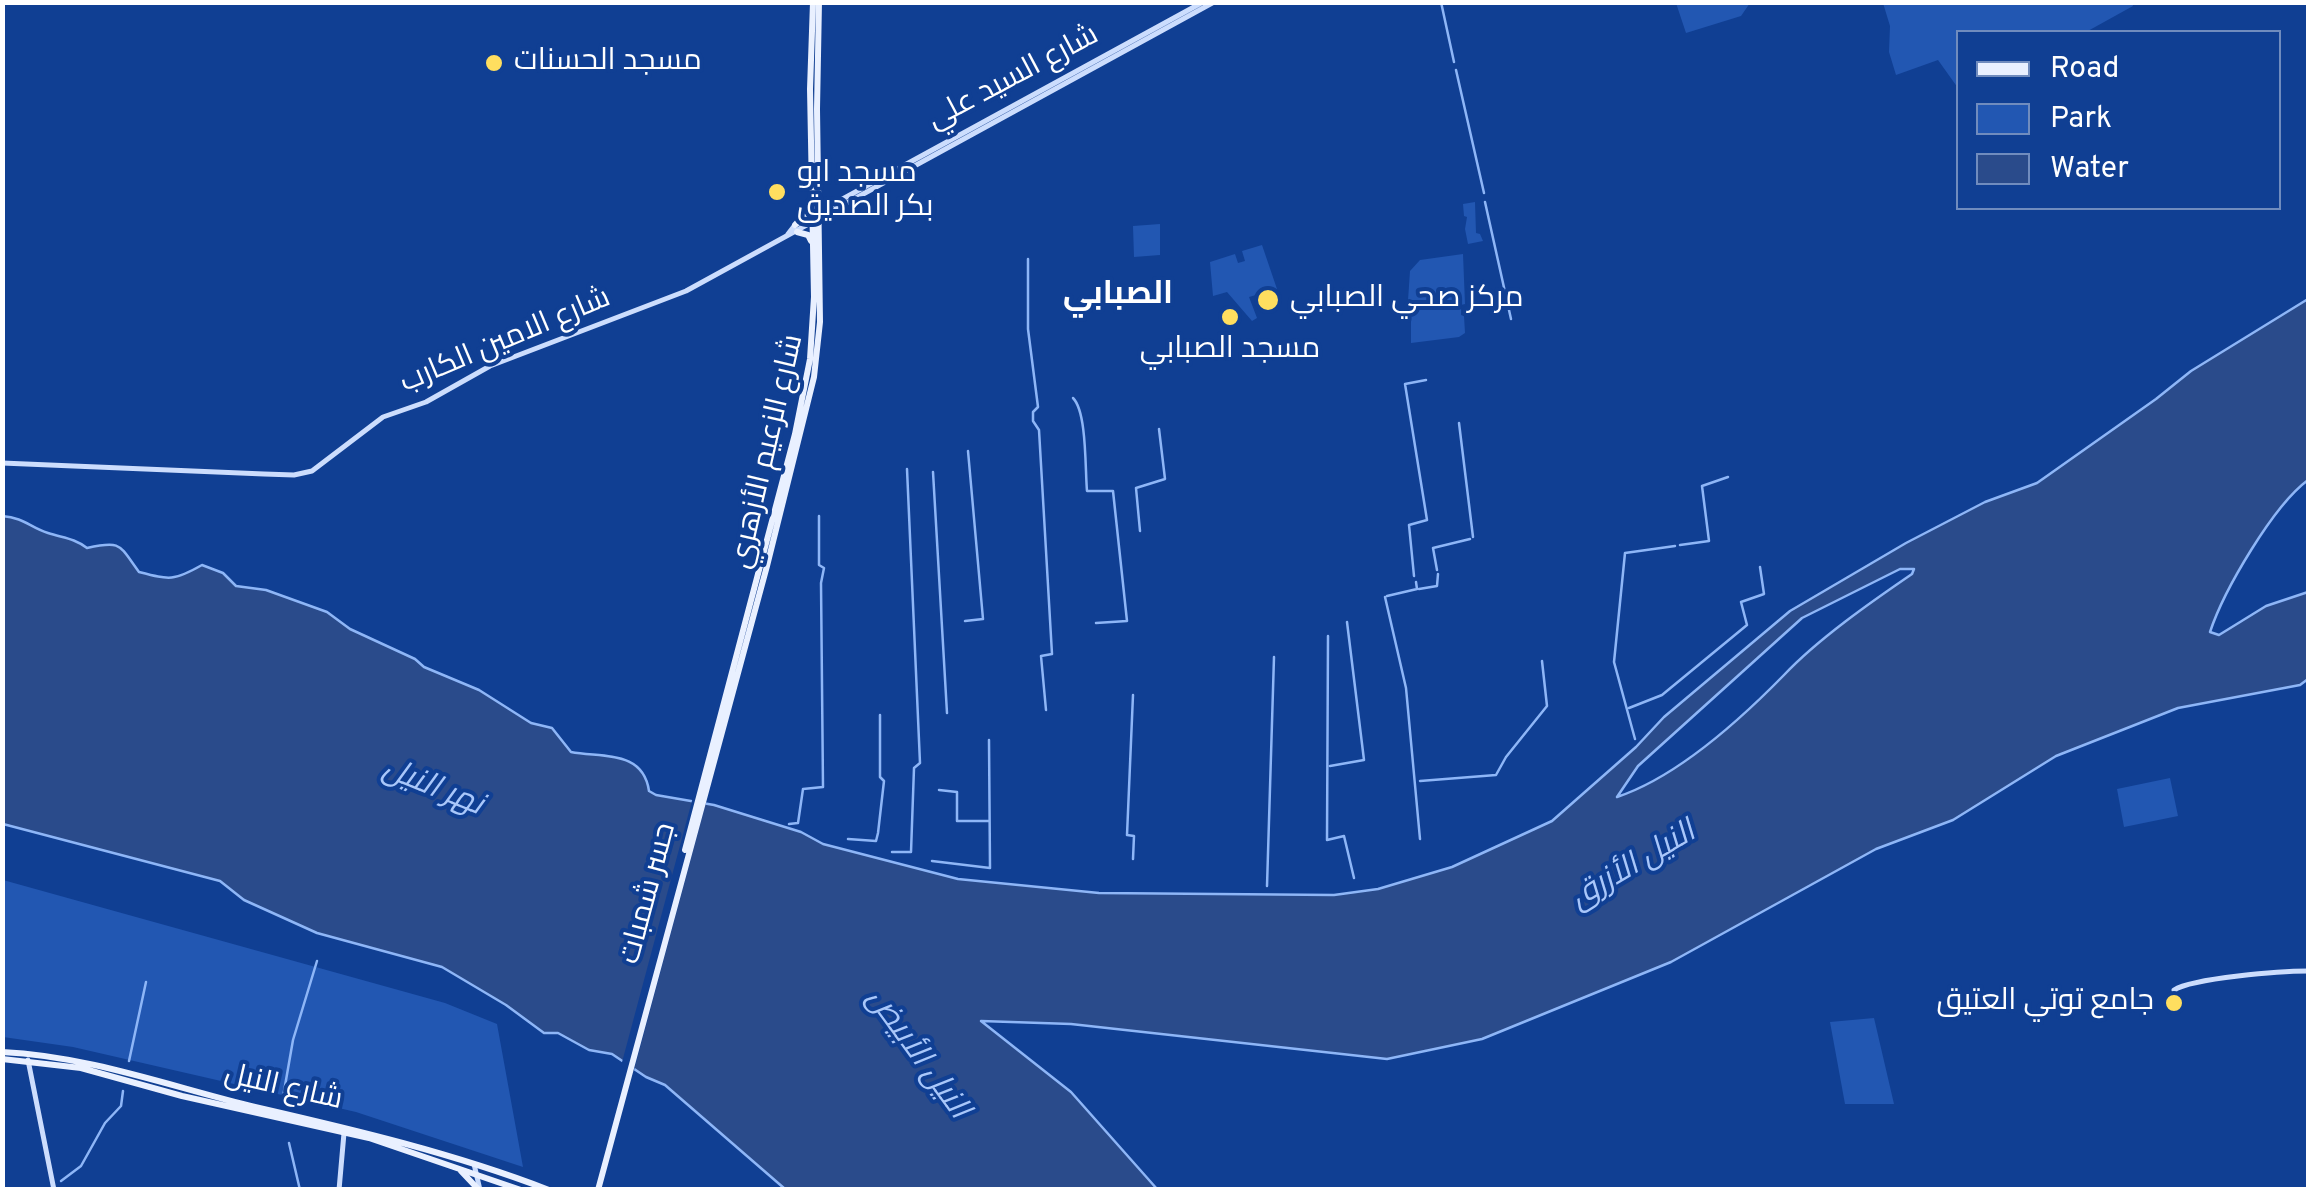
<!DOCTYPE html>
<html>
<head>
<meta charset="utf-8">
<style>
	body { margin:0 }
	#map { position:relative; width:2311px; height:1192px; overflow:hidden; background:#103f93; font-family:Overpass,sans-serif }
	canvas { display:block }
	.frame { position:absolute; inset:0; border:5px solid #fff; pointer-events:none }
	.legend { position:absolute; left:1956px; top:30px; width:325px; height:180px; box-sizing:border-box; background:#103f93; border:2px solid #708cbe; margin:0; padding:12px 18px; list-style:none; font-size:30px; color:#fff }
	.legend li { display:flex; align-items:center; gap:20px; height:50px }
	.legend b { width:50px; border:2px solid #708cbe }
</style>
</head>
<body>
<div id="map">
<canvas width="2311" height="1192"></canvas>
<div class="frame"></div>
<ul class="legend">
<li><b style="height:12px;background:#e9f0ff"></b>Road</li>
<li><b style="height:28px;background:#2257b2"></b>Park</li>
<li><b style="height:28px;background:#2a4b8b"></b>Water</li>
</ul>
</div>
<script>
const g = document.querySelector('canvas').getContext('2d');
g.lineJoin = 'round';
function paint(path, color) { g.fillStyle = color; g.fill(path, 'evenodd'); }
function stroke(path, color, width, dash) { g.strokeStyle = color; g.lineWidth = width; g.lineCap = dash ? 'butt' : 'round'; g.setLineDash(dash || []); g.stroke(path); }
function write(font, color, halo, rows, align = 'center') {
  g.font = font + ' Overpass,Cairo,sans-serif'; g.lineWidth = 8; g.setLineDash([]); g.textBaseline = 'middle'; g.strokeStyle = halo; g.fillStyle = color; for (const [text, x, y, turn = 0] of rows) {
    g.save(); g.translate(x, y); g.rotate((+turn || 0) * Math.PI / 180); g.textAlign = isNaN(turn) ? turn : align; if (halo) g.strokeText(text, 0, 0); g.fillText(text, 0, 0); g.restore();
  }
}
paint(new Path2D(`
	M2132,2L2133,6L2086,32H1958V88L1938,60L1896,75L1889,52L1890,26L1883,3Z
	M1676,3V2L1750,3L1741,16L1686,33Z
	M1475,202L1476,233L1480,234L1483,241L1468,244L1465,229L1467,217L1464,216L1463,204Z
	M1160,224V255L1134,257L1133,226Z
	M1262,245L1277,289L1249,297L1257,318L1252,321L1227,292L1213,296L1210,262L1235,254L1238,263L1245,261L1242,251Z
	M1463,254L1465,304L1461,305V315L1464,316L1465,333L1459,337L1411,343V321L1407,315L1410,271L1420,260Z
	M2170,778L2178,816L2124,827L2117,789Z
	M3,880L445,1003L497,1024L523,1167L356,1112L73,1047L3,1037Z
	M1874,1018L1894,1104H1845L1830,1022Z`), '#2257b2');
const water = new Path2D(`
	M2308,299V480C2273,506 2224,590 2210,632L2219,635L2266,606L2308,592V679L2300,685L2178,708L2056,756L1953,820L1876,849L1671,962L1482,1039L1387,1059L1071,1024L981,1021L1071,1092L1157,1189H785L665,1085L646,1077L612,1054L589,1050L558,1033H544L506,1005L442,967L317,933L244,900L220,881L3,824L2,516C25,518 29,527 48,533C63,538 74,538 87,548C122,540 119,545 139,572C170,580 174,581 202,565L223,573L236,586L266,590L327,612L350,629L415,659L424,667L479,690L531,723L552,728L571,752C603,758 643,750 649,791L656,795L714,805L801,832L823,844L958,879L1099,893L1334,895L1378,889L1452,867L1552,821L1636,747L1664,717L1790,611L1906,543L1985,502L2037,483L2156,399L2191,371ZM1900,569H1914L1912,574C1871,602 1818,639 1784,675C1740,720 1677,777 1617,797L1638,766L1802,618Z`);
paint(water, '#2a4b8b');
stroke(water, '#8eb6f7', 2.5);
paint(new Path2D(`
	M693,797L707,799L633,1074L621,1066Z`), '#103f93');
stroke(new Path2D(`
	M1441,2L1454,62
	M1456,70L1484,193
	M1485,202L1511,319
	M1028,259V329L1038,407L1033,412V421L1039,430L1052,654L1041,656L1046,710
	M1073,398C1087,412 1085,469 1087,491H1113L1127,621L1096,623
	M1459,423L1473,537
	M933,472L947,713
	M1140,531L1136,488L1165,479L1159,429
	M1680,545L1709,541L1702,486L1728,477
	M1437,570L1433,548L1470,539
	M1414,576L1409,525L1427,520L1405,384L1426,380
	M1419,589L1437,586L1438,574
	M1387,596L1417,589L1416,582
	M1385,597L1406,688L1420,839
	M965,621L983,619L968,451
	M1328,636L1327,840L1344,836L1354,878
	M1133,695L1127,835L1134,836L1133,859
	M1629,708L1662,695L1747,625L1741,602L1764,594L1760,567
	M1635,739L1614,662L1625,553L1675,546
	M1330,766L1364,760L1347,622
	M1420,781L1496,775L1506,757L1547,706L1542,661
	M939,790L957,792V821H989
	M789,824L798,823L803,789L823,787L821,583L824,568L819,565V516
	M848,839L876,841L878,833L884,781L880,777V715
	M892,852H911L914,768L920,763L907,469
	M932,861L990,868L989,740
	M1267,886L1274,657
	M129,1061L146,982
	M282,1103L293,1040L317,961
	M289,1143L300,1190
	M61,1181L81,1166L105,1123L121,1106L123,1091`), '#8eb6f7', 2.5);
stroke(new Path2D(`
	M788,234L795,225L1203,2
	M2,463L264,474L294,475L312,471L383,417L426,402L490,366L686,291L1214,2
	M2180,1009L2174,990C2193,978 2281,971 2308,971
	M28,1060L54,1190
	M474,1164L480,1190
	M339,1190L344,1133`), '#ccddfd', 5);
stroke(new Path2D(`
	M795,225L813,205
	M797,232L808,235L811,241
	M685,850L795,434L810,359L814,297L810,89L813,2
	M2,1052C89,1056 172,1087 255,1107C355,1130 453,1153 549,1190
	M2,1059L81,1068L182,1096L369,1138L521,1190
	M461,1171L479,1190
	M598,1190L767,566L814,377L820,322L817,109L819,2`), '#e9f0ff', 6);
for (const [x, y, r, color] of [
	[494,63,10,"#ffde5f"],
	[777,192,10,"#ffde5f"],
	[1268,300,12,"#ffde5f"],
	[1230,317,10,"#ffde5f"],
	[2174,1003,10,"#ffde5f"]
]) { const dot = new Path2D(); dot.arc(x, y, r, 0, 2 * Math.PI); g.fillStyle = color; g.fill(dot); stroke(dot, '#103f93', 4); }
write('30px', '#fff', '#103f93', [
	["مسجد الحسنات",514,63],
	["مسجد ابو",797,175],
	["بكر الصديق",797,209],
	["مركز صحي الصبابي",1290,300],
	["مسجد الصبابي",1230,351,"center"],
	["جامع توتي العتيق",2154,1003,"right"]
], 'left');
write('30px', '#fff', '#103f93', [
	["شارع السيد علي",1014,79,-28],
	["شارع الامين الكارب",506,342,-23],
	["شارع الزعيم الأزهري",769,452,-77],
	["جسر شمبات",650,894,-75],
	["شارع النيل",283,1089,13]
]);
write('bold 32px', '#fff', '#103f93', [
	["الصبابي",1118,297]
]);
write('italic 32px', '#a9c7fa', '#103f93', [
	["نهر النيل",432,789,22],
	["النيل الأزرق",1634,867,-31],
	["النيل الأبيض",916,1055,54]
]);
</script>
</body>
</html>
